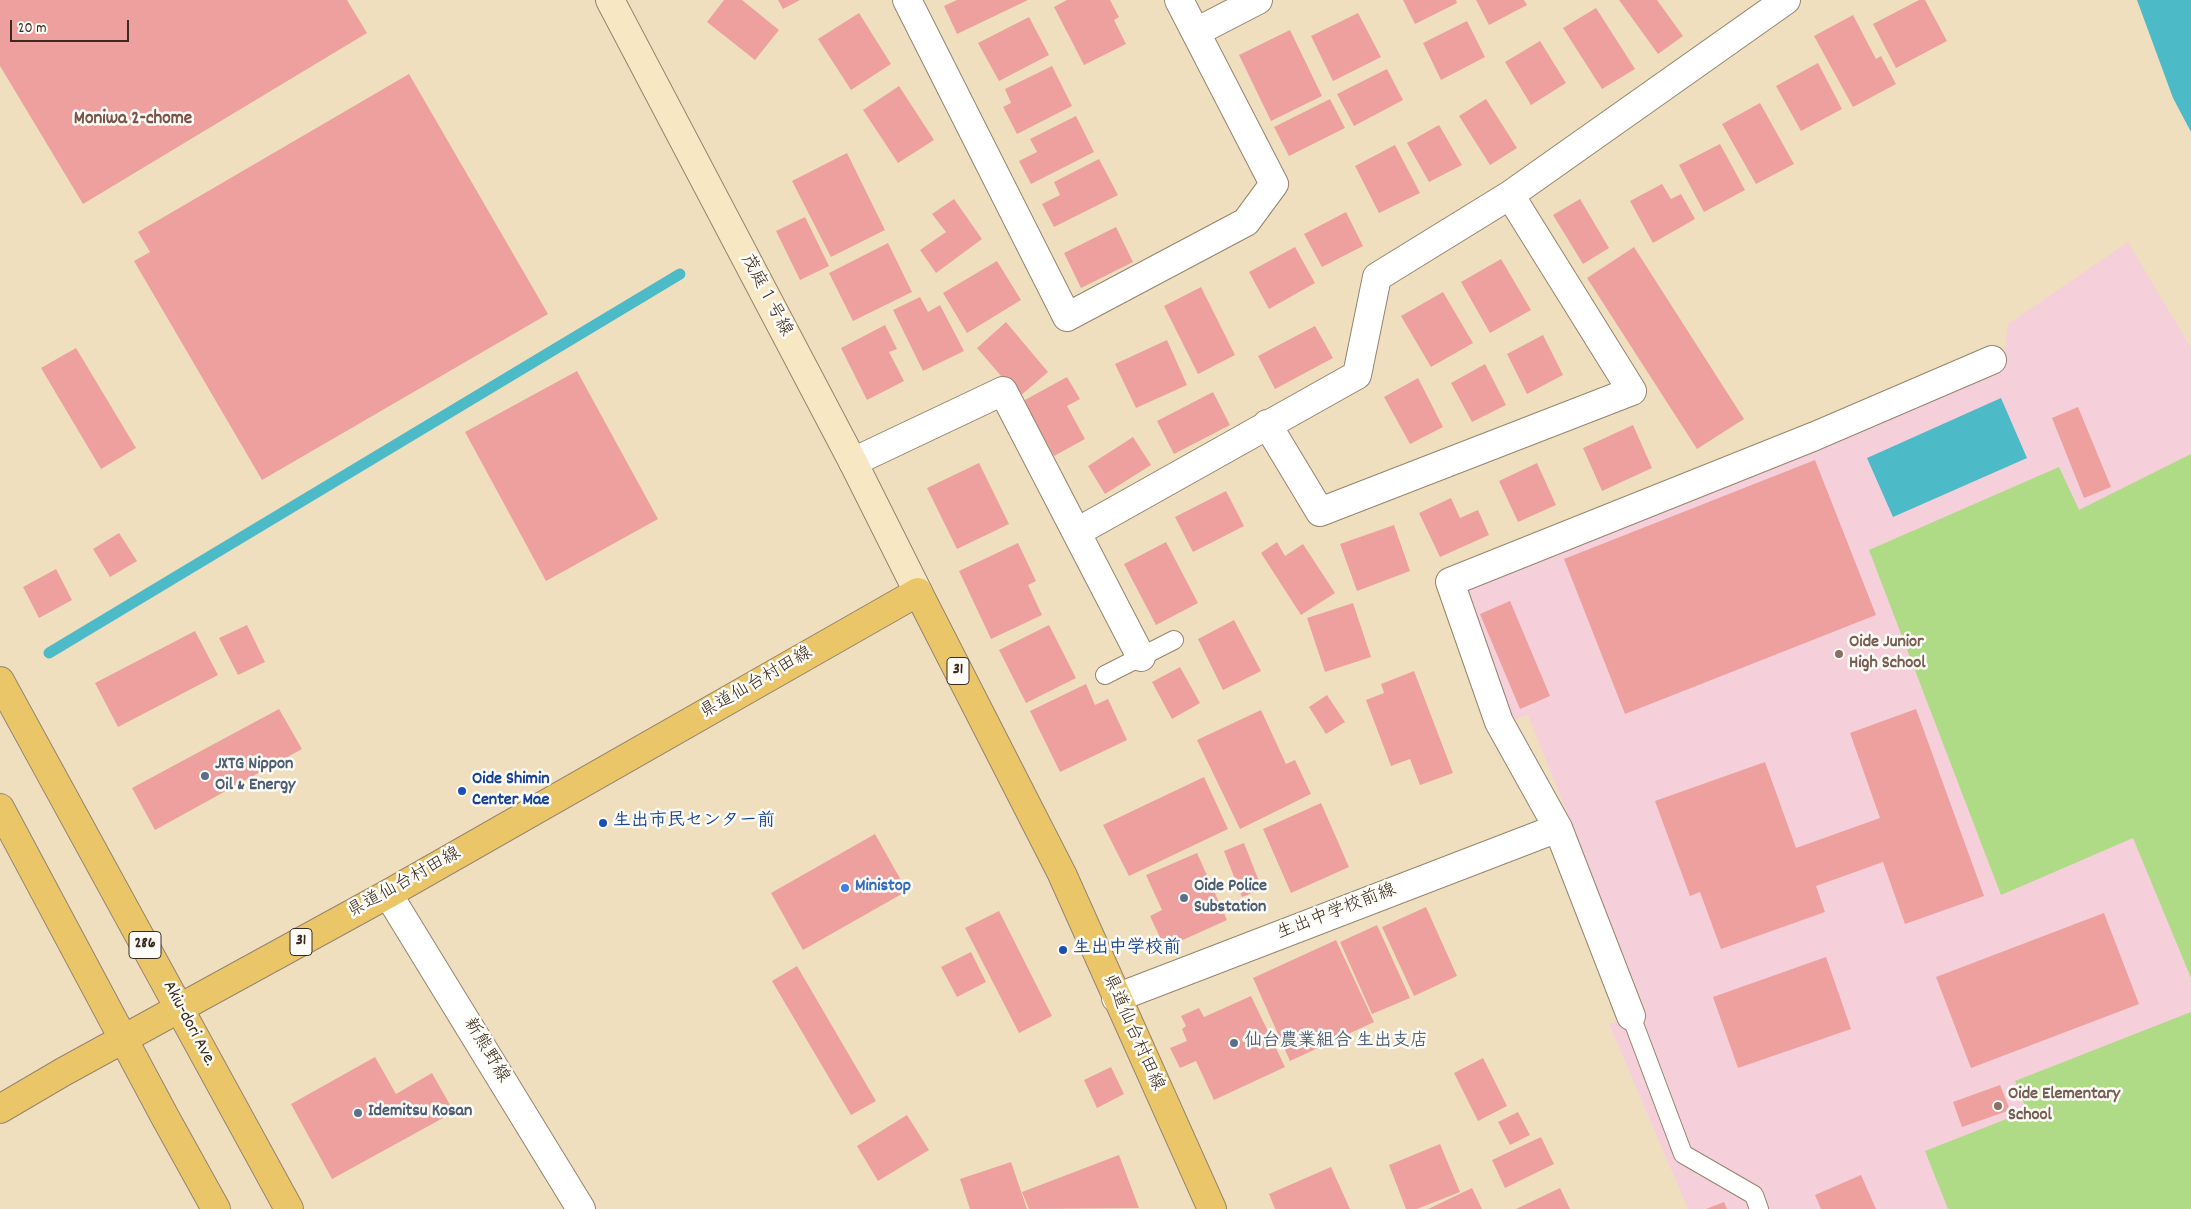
<!DOCTYPE html>
<html>
<head>
<meta charset="utf-8">
<style>
	body { margin:0 }
	#map { position:relative; width:2191px; height:1209px; overflow:hidden; background:#efdfbf; font-family:Dekko,sans-serif }
	canvas { display:block }
	.scale { position:absolute; left:10px; top:20px; width:119px; height:22px; box-sizing:border-box; border:2px solid #3b2a1e; border-top:0; padding-left:6px; font-size:15px; line-height:18px; white-space:nowrap; color:#3b2a1e; -webkit-text-stroke:4px #fdfcf7; paint-order:stroke }
</style>
</head>
<body>
<div id="map">
<canvas width="2191" height="1209"></canvas>
<div class="scale">20 m</div>
</div>
<script>
const g = document.querySelector('canvas').getContext('2d');
g.lineJoin = 'round';
function paint(path, color) { g.fillStyle = color; g.fill(path, 'evenodd'); }
function stroke(path, color, width, dash) { g.strokeStyle = color; g.lineWidth = width; g.lineCap = dash ? 'butt' : 'round'; g.setLineDash(dash || []); g.stroke(path); }
function write(font, color, halo, rows, align = 'center') {
  g.font = font + ' Dekko,"Klee One",sans-serif'; g.lineWidth = 5; g.setLineDash([]); g.textBaseline = 'middle'; g.strokeStyle = halo; g.fillStyle = color; for (const [text, x, y, turn = 0] of rows) {
    g.save(); g.translate(x, y); g.rotate((+turn || 0) * Math.PI / 180); g.textAlign = isNaN(turn) ? turn : align; if (halo) g.strokeText(text, 0, 0); g.fillText(text, 0, 0); g.restore();
  }
}
paint(new Path2D(`
	M2128,242L2191,348V1209H1688L1609,1024L1646,1011L1528,715L1513,720L1463,592L2002,370L2008,324Z`), '#f5cfda');
paint(new Path2D(`
	M2191,454V978L2133,838L2001,895L1869,550L2059,467L2079,510Z
	M2191,1012V1209H1948L1925,1151L2027,1111L2015,1081Z`), '#afda86');
paint(new Path2D(`
	M2137,0H2191V132L2173,98Z
	M2001,398L2027,458L1893,517L1867,458Z`), '#4dbac7');
stroke(new Path2D(`
	M49,653L680,274`), '#4dbac7', 11);
paint(new Path2D(`
	M0,0H347L367,33L83,204L0,66Z
	M724,0H742L779,30L755,60L707,22Z
	M778,0H800L783,9Z
	M957,0H1028L957,34L944,6Z
	M1067,0H1110L1119,17L1114,20L1126,44L1084,65L1054,7Z
	M1403,0H1456L1457,3L1415,24Z
	M1476,0H1524L1527,5L1489,25Z
	M1619,0H1657L1683,36L1658,54Z
	M1919,0H1925L1947,41L1896,68L1873,24Z
	M1596,8L1635,69L1602,89L1563,28Z
	M859,13L891,64L851,90L818,39Z
	M1358,13L1381,57L1333,81L1311,36Z
	M1853,15L1876,59L1881,56L1896,84L1853,107L1814,36Z
	M1029,17L1049,55L999,81L978,43Z
	M1467,21L1485,57L1441,80L1423,43Z
	M1290,30L1322,96L1271,121L1239,55Z
	M1540,41L1566,83L1531,105L1505,62Z
	M1818,63L1842,109L1801,131L1776,86Z
	M1052,66L1072,106L1017,134L1003,107L1011,103L1005,89Z
	M1387,69L1403,100L1354,126L1337,94Z
	M409,74L548,314L262,480L134,261L150,252L138,232Z
	M899,86L934,140L898,163L863,110Z
	M1330,99L1345,128L1289,156L1274,127Z
	M1486,99L1517,148L1490,165L1459,116Z
	M1760,103L1794,164L1756,184L1722,124Z
	M1076,116L1094,152L1031,184L1019,161L1037,152L1030,139Z
	M1439,125L1462,165L1429,182L1407,143Z
	M1720,144L1745,190L1704,212L1679,165Z
	M1395,145L1420,193L1379,213L1355,166Z
	M847,153L885,230L831,257L792,181Z
	M1099,159L1118,195L1054,227L1042,204L1060,195L1054,182Z
	M1662,184L1671,199L1681,194L1695,219L1653,243L1630,201Z
	M954,199L982,239L936,273L920,250L946,232L932,214Z
	M1580,199L1609,248L1583,264L1553,215Z
	M1346,212L1363,246L1322,267L1304,234Z
	M805,217L829,266L800,280L776,231Z
	M1116,227L1133,262L1081,288L1064,253Z
	M888,243L912,292L853,321L829,273Z
	M1295,247L1315,283L1269,309L1249,272Z
	M1634,247L1744,419L1697,449L1587,278Z
	M1501,259L1531,310L1490,333L1461,282Z
	M997,261L1021,300L967,333L943,293Z
	M1201,287L1235,355L1198,374L1164,306Z
	M1443,292L1473,343L1431,367L1401,316Z
	M920,297L928,312L940,305L964,351L923,371L893,310Z
	M1006,322L1048,372L1019,397L977,348Z
	M885,325L897,349L889,352L904,381L867,400L841,348Z
	M1315,326L1333,358L1275,389L1258,356Z
	M1543,335L1563,375L1527,394L1507,354Z
	M1167,340L1187,385L1136,408L1115,364Z
	M76,348L136,448L101,469L41,368Z
	M1485,364L1506,405L1472,422L1451,383Z
	M577,371L658,519L546,581L465,432Z
	M1067,377L1080,399L1067,406L1085,439L1054,456L1023,401Z
	M1418,378L1443,427L1410,444L1384,397Z
	M1213,392L1230,425L1174,454L1157,421Z
	M2078,407L2111,487L2084,498L2052,418Z
	M1633,425L1652,468L1602,491L1583,448Z
	M1133,437L1151,465L1105,494L1088,466Z
	M1815,460L1876,615L1625,714L1564,559Z
	M979,463L1009,524L957,549L927,488Z
	M1537,463L1556,505L1518,522L1499,481Z
	M1226,491L1244,526L1193,552L1175,517Z
	M1451,498L1460,518L1478,510L1489,535L1440,557L1419,513Z
	M1394,525L1410,571L1357,591L1340,544Z
	M119,533L137,561L110,577L93,549Z
	M1166,542L1198,603L1156,625L1124,564Z
	M1277,542L1285,556L1303,544L1335,593L1301,615L1261,553Z
	M1018,543L1036,581L1028,585L1042,615L991,639L959,571Z
	M56,569L72,600L39,618L23,587Z
	M1510,601L1550,696L1520,709L1480,614Z
	M1353,603L1371,657L1325,672L1307,618Z
	M1234,620L1261,671L1223,690L1198,639Z
	M247,625L265,662L238,675L219,638Z
	M1049,625L1076,678L1026,703L999,650Z
	M195,631L218,675L118,727L95,683Z
	M1180,667L1200,703L1172,719L1152,682Z
	M1414,671L1453,773L1420,785L1410,759L1391,766L1366,700L1384,693L1381,684Z
	M1086,684L1095,705L1108,699L1127,740L1060,772L1030,711Z
	M1327,695L1345,722L1326,734L1309,707Z
	M279,709L302,749L155,830L132,788Z
	M1916,709L1984,896L1905,924L1883,862L1816,886L1825,912L1721,949L1700,892L1690,896L1655,801L1765,762L1796,848L1880,818L1850,733Z
	M1261,710L1286,764L1295,760L1311,794L1240,829L1197,740Z
	M1204,777L1228,829L1129,876L1103,825Z
	M1321,803L1349,867L1291,893L1263,829Z
	M875,834L907,891L803,950L771,893Z
	M1244,843L1262,889L1242,897L1224,851Z
	M1197,853L1227,920L1165,948L1150,916L1162,910L1146,875Z
	M1426,907L1457,976L1414,996L1382,927Z
	M999,911L1052,1016L1019,1033L965,928Z
	M2104,913L2139,1004L1971,1068L1936,977Z
	M1377,925L1410,998L1372,1014L1340,942Z
	M1336,940L1374,1022L1290,1061L1253,978Z
	M971,952L986,982L957,997L941,967Z
	M1826,957L1851,1029L1738,1068L1713,997Z
	M797,966L876,1101L851,1115L772,981Z
	M1251,996L1285,1067L1214,1100L1196,1061L1180,1068L1170,1048L1187,1041L1182,1029L1186,1026L1181,1016L1199,1008L1204,1017Z
	M375,1057L396,1094L432,1073L454,1112L332,1179L291,1104Z
	M1483,1058L1507,1106L1478,1121L1454,1073Z
	M1111,1067L1124,1094L1097,1108L1084,1080Z
	M2000,1085L2010,1110L1962,1127L1953,1102Z
	M1518,1112L1530,1135L1510,1145L1498,1122Z
	M907,1115L929,1150L878,1181L857,1146Z
	M1541,1137L1554,1164L1505,1188L1492,1160Z
	M1440,1144L1460,1192L1417,1209H1406L1389,1165Z
	M1119,1155L1139,1208L1029,1209L1022,1192Z
	M1011,1162L1027,1209H970L960,1179Z
	M1331,1167L1350,1209H1275L1269,1194Z
	M1861,1175L1876,1209H1821L1815,1195Z
	M1472,1188L1482,1209H1428Z
	M1560,1188L1570,1209H1516Z
	M1724,1202L1727,1209H1706Z`), '#eea09e');
const lane = new Path2D(`
	M1105,675L1174,640
	M1631,1016L1683,1154L1754,1195L1759,1209`);
const street = new Path2D(`
	M907,0L1067,317L1246,222L1274,184L1179,0
	M1196,32L1258,0
	M1267,424L1320,512L1632,391L1510,195
	M853,462L1003,391L1141,657
	M1077,532L1357,375L1377,277L1510,195L1786,0
	M388,894L581,1209
	M1116,998L1558,828
	M1631,1016L1558,828L1499,722L1450,582L1815,436L1992,360`);
const secondary = new Path2D(`
	M610,0L853,462L918,592`);
const primary = new Path2D(`
	M0,1109L63,1072L388,894L918,592L1062,874L1212,1209`);
const highway = new Path2D(`
	M0,681L289,1209
	M0,808L165,1117L216,1209`);
stroke(lane, '#95846e', 20);
stroke(street, '#95846e', 30);
stroke(secondary, '#95846e', 30);
stroke(primary, '#95846e', 30);
stroke(highway, '#95846e', 30);
stroke(lane, '#fff', 18);
stroke(street, '#fff', 28);
stroke(secondary, '#f7e8c3', 28);
stroke(primary, '#ebc669', 28);
stroke(highway, '#ebc669', 28);
for (const [x, y, r, color] of [
	[1839,654,5,"#8d6e63"],
	[205,776,5,"#5c6f8a"],
	[462,791,5,"#1a4fb4"],
	[603,823,5,"#1a4fb4"],
	[845,888,5,"#3f7fe0"],
	[1184,898,5,"#5c6f8a"],
	[1063,950,5,"#1a4fb4"],
	[1234,1043,5,"#5c6f8a"],
	[1998,1106,5,"#8d6e63"],
	[358,1113,5,"#5c6f8a"]
]) { const dot = new Path2D(); dot.arc(x, y, r, 0, 2 * Math.PI); g.fillStyle = color; g.fill(dot); stroke(dot, '#fdfcf7', 2); }
for (const [x, y, w] of [
	[958,671,22],
	[301,942,22],
	[145,945,32]
]) { const box = new Path2D(); box.roundRect(x - w / 2, y - 13.5, w, 27, 4); g.fillStyle = '#fdfcf7'; g.fill(box); stroke(box, '#3b2a1e', 1); }
write('bold 16px', '#3b2a1e', null, [
	["31",958,671],
	["31",301,942],
	["286",145,945]
]);
write('18px', '#3b2a1e', '#fdfcf7', [
	["茂庭１号線",765,296,62],
	["県道仙台村田線",757,684,-30],
	["県道仙台村田線",405,884,-29],
	["生出中学校前線",1337,913,-21],
	["Akiu-dori Ave.",188,1024,62],
	["県道仙台村田線",1132,1033,66],
	["新熊野線",485,1051,59]
]);
write('bold 18px', '#785e54', '#fdfcf7', [
	["Oide Junior",1849,644],
	["High School",1849,665],
	["Oide Elementary",2008,1096],
	["School",2008,1117]
], 'left');
write('bold 18px', '#4e5e75', '#fdfcf7', [
	["JXTG Nippon",215,766],
	["Oil & Energy",215,787],
	["Oide Police",1194,888],
	["Substation",1194,909],
	["仙台農業組合 生出支店",1244,1043],
	["Idemitsu Kosan",368,1113]
], 'left');
write('bold 18px', '#164399', '#fdfcf7', [
	["Oide Shimin",472,781],
	["Center Mae",472,802],
	["生出市民センター前",613,823],
	["生出中学校前",1073,950]
], 'left');
write('bold 18px', '#366cbe', '#fdfcf7', [
	["Ministop",855,888]
], 'left');
write('bold 19px', '#7a534b', '#fdfcf7', [
	["Moniwa 2-chome",133,120]
]);
</script>
</body>
</html>
